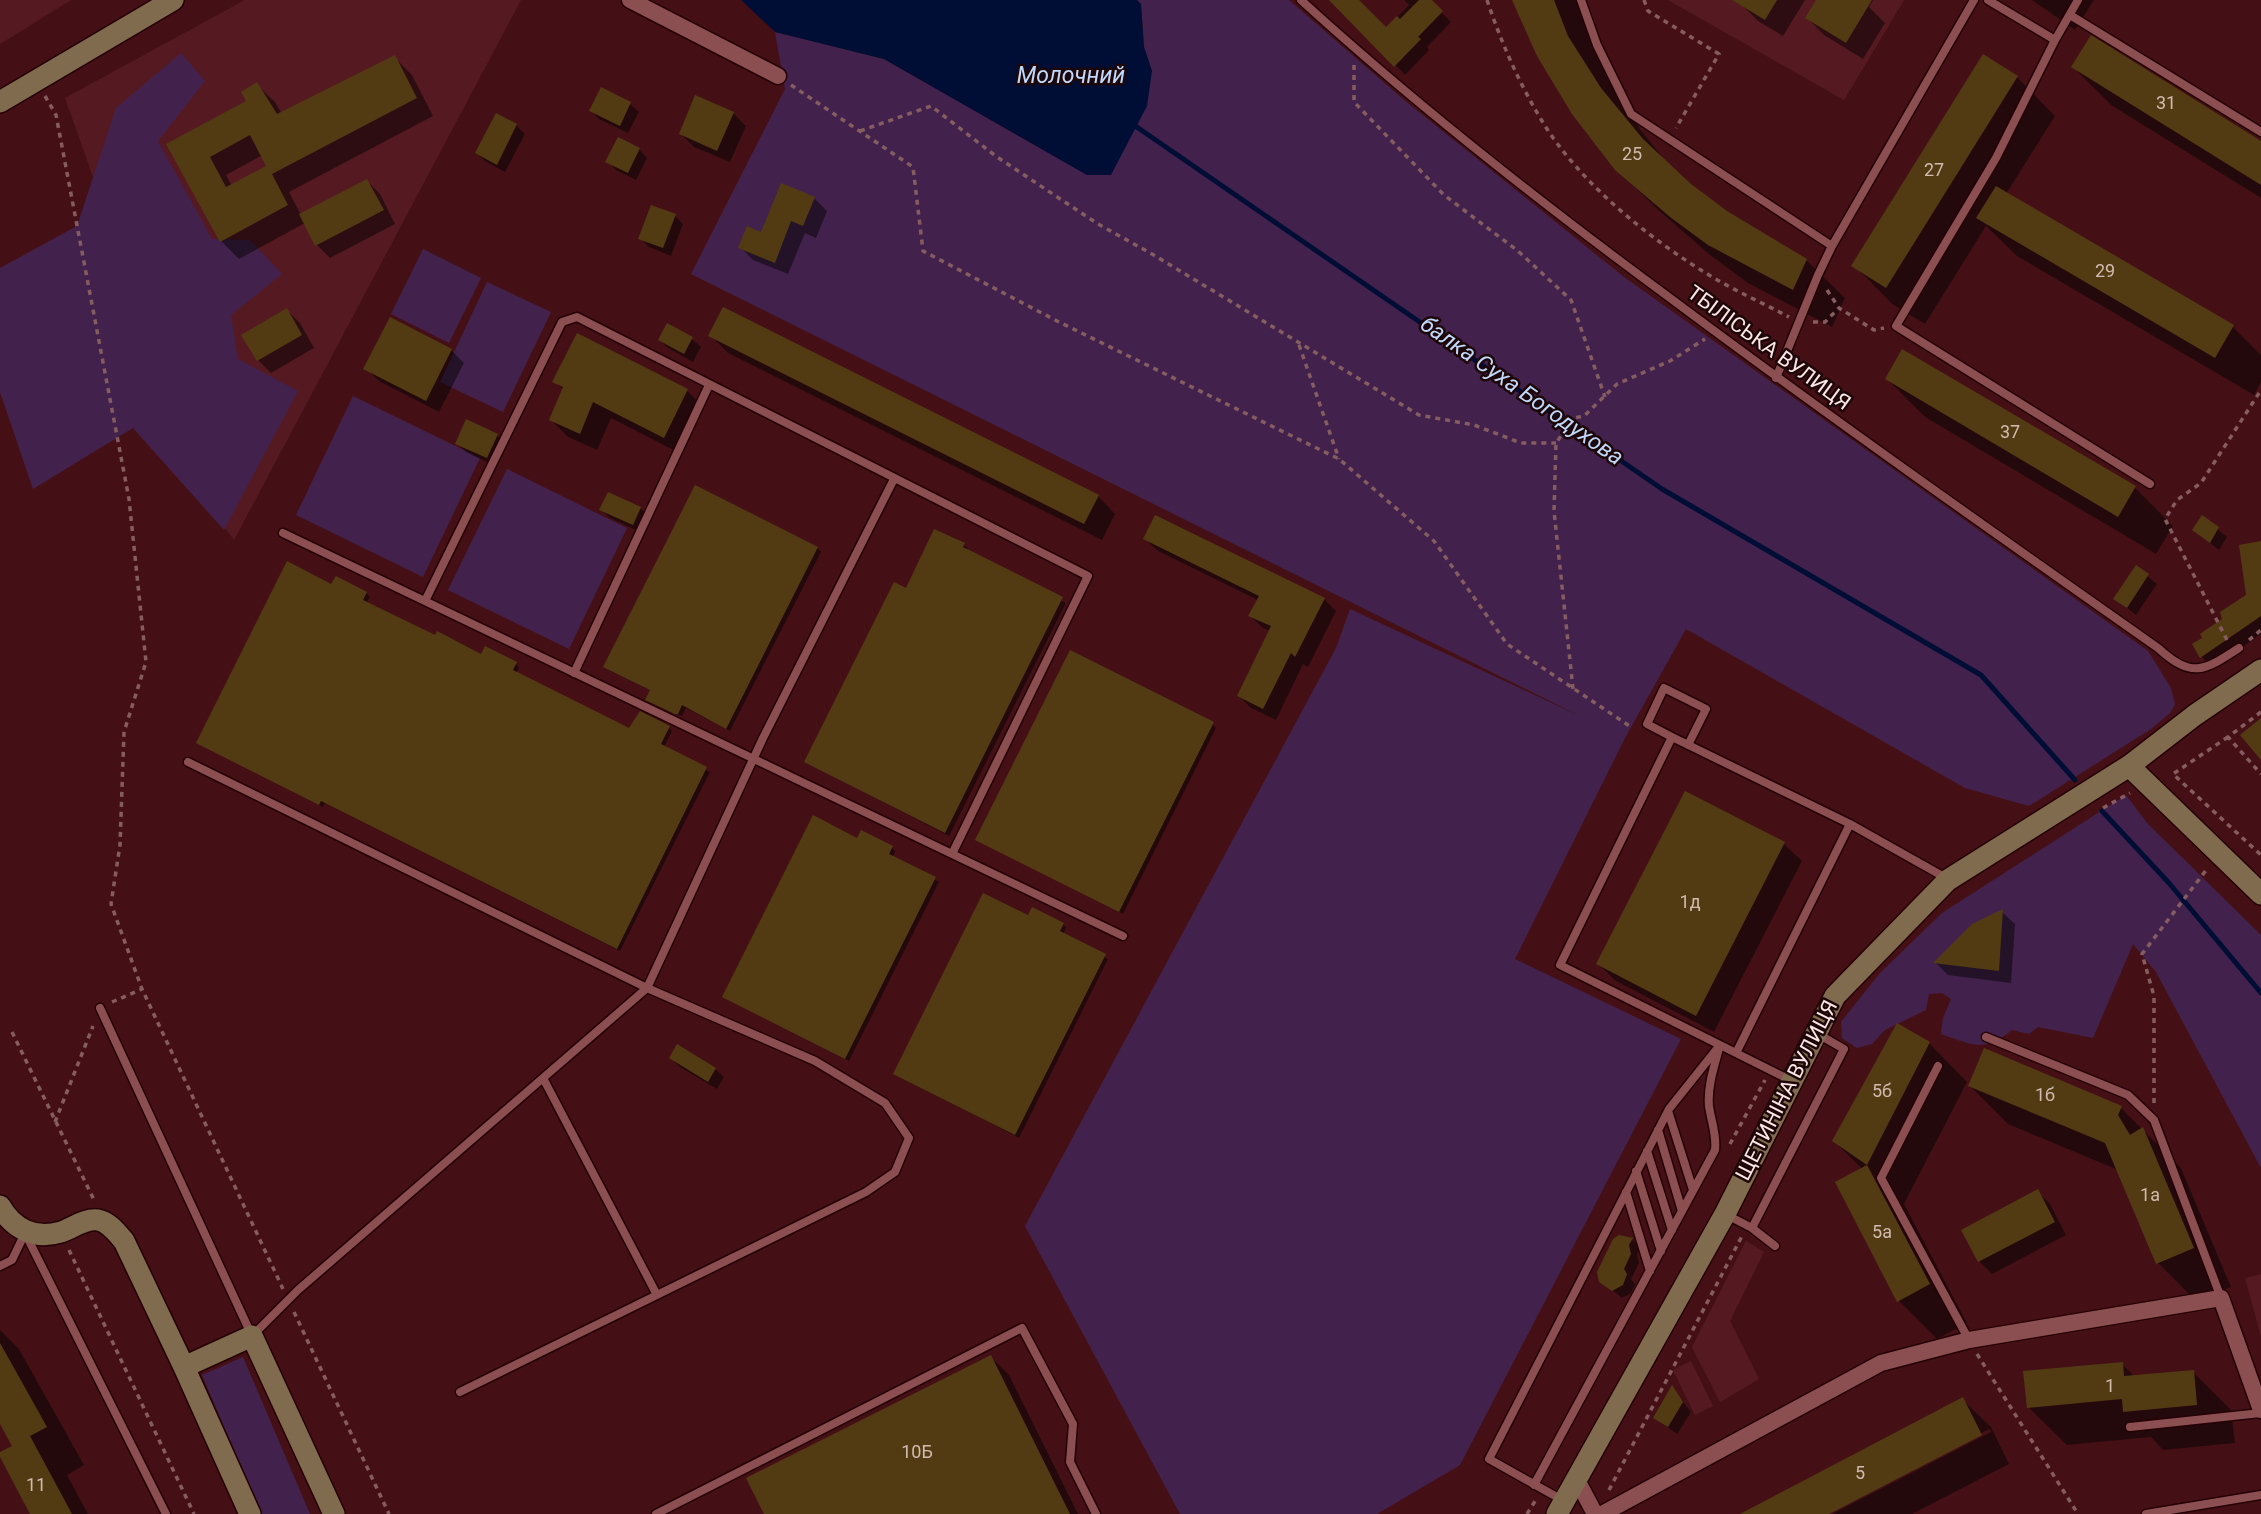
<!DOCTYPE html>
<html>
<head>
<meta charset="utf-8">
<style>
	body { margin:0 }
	canvas { display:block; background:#441016 }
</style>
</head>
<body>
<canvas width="2261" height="1514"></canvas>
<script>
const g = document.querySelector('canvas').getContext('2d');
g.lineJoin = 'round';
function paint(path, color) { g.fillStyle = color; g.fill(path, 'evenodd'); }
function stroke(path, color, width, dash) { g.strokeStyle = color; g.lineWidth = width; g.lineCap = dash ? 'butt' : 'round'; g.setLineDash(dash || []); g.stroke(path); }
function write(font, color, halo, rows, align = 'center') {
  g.font = font + ' Roboto,sans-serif'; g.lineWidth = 5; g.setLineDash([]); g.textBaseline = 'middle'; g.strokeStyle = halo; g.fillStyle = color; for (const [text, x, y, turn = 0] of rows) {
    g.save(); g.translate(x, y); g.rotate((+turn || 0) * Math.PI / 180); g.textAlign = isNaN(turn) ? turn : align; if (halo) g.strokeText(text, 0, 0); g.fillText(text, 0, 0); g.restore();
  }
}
paint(new Path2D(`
	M0,0H71L0,44Z
	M245,0H521L234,540L140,414L114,236L65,98Z
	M1668,0H1904L1844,100Z
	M1746,1241L1764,1252L1730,1321L1759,1379L1720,1402L1692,1347Z
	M2261,1274V1336L2245,1278Z
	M1691,1361L1713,1406L1695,1415L1673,1370Z`), '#551a21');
paint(new Path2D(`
	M1137,0H1289L1404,100L1624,277L2148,651L2171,688L2175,705L2170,713L2151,729L2029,806L1965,788L1686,629L1625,738L1515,959L1681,1039L1460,1465L1377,1514H1180L1025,1226L1336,648L1350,609L1584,718L691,274L785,89L775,32L884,59L1087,175L1152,71L1144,47L1141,4Z
	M181,53L205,81L158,141L212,239L250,240L282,274L231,315L238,359L298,391L224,530L133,428L33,489L0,392V268L77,226L116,108Z
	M423,249L481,278L449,343L391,314Z
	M487,282L551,312L503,412L440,382Z
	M353,396L480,458L423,577L296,515Z
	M507,469L627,528L569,649L448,590Z
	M2126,795L2147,823L2261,935V1168L2156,972L2133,944L2093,1038L2038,1027L2029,1034L2012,1030C1982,1053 1974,1045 1941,1034L1943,1018L1951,999L1942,993L1929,994L1926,1010L1885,1030L1872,1044L1857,1048L1842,1038L1841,1022L1880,973L1942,913Z
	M243,1357L310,1514H261L202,1375Z`), '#42224c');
paint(new Path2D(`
	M741,0H1137L1141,4L1144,47L1152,71L1147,106L1111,175H1087L884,59L775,32Z`), '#000e36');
paint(new Path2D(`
	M1334,0H1356L1386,29L1409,5L1404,0H1429L1451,22L1427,47L1429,50L1405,75Z
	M1513,0H1577L1606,76L1639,128L1672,169L1726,213L1806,260L1845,298L1832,327L1748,283L1710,255L1656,208L1617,169Z
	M1743,0H1805L1783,36L1758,21L1741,4Z
	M1818,0H1873L1869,7L1885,23L1863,59L1824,35L1807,18Z
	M2032,0H2094L2075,30Z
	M394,57L412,75L433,116L289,192L301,215L367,181L380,194L395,224L330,258L317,245L305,223L239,259L221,241L169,144L248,101L257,85L275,102L282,114ZM261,156L269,167L232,186L226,175Z
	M2073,67L2261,143V198L2111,105Z
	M2017,77L2055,116L2006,194L2233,327L2261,355V382L2254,395L2017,256L1986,226L1925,324L1892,304L1854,265Z
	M630,104L639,112L628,133L599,119L591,111Z
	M733,113L746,126L730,162L694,147L681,134Z
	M516,125L525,134L505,172L486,162L477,153Z
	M639,149L647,158L636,180L616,170L608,161Z
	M814,198L827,211L816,238L805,233L788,274L753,260L740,247Z
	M675,216L683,224L671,256L649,247L640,238Z
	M287,310L300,323L314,348L271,373L258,360Z
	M668,326L692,339L701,347L693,362L668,348L660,340Z
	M578,335L687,391L704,407L681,454L611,418L597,450L568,437L551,420L564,390L555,381Z
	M711,336L1098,496L1115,514L1102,540L728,353Z
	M451,350L464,363L439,412L379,381L366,368Z
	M1887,379L2135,488L2173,526L2156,554L1925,417Z
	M497,435L505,444L495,466L466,452L457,443Z
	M640,508L649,516L642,533L610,518L601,510Z
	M2203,517L2227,537L2219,550L2194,530Z
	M1145,539L1324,599L1336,611L1308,667L1303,664L1276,720L1251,708L1239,696L1271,631L1263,628L1250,616L1258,600L1158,551Z
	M2261,543V634L2213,668L2202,657L2205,638L2248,596Z
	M964,545L968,549L967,551L1066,603L949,836L806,762Z
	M817,548L821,552L730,731L686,708L682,716L651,703L648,699L652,691L609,670Z
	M2136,567L2157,584L2136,615L2115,598Z
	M332,586L366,593L370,597L366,604L482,657L516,664L519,667L516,674L630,730L668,727L672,731L664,747L710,772L620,951L325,803L323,807L198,742Z
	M1212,724L1216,728L1123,914L977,839Z
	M1784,844L1802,861L1714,1032L1616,981L1598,964Z
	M892,847L895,851L893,857L939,882L849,1061L724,996Z
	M2002,912L2015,924L2011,983L1948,975L1936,963Z
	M1028,918L1063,924L1066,928L1063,935L1108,959L1019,1138L895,1073Z
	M1929,1043L1967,1082L1904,1204L1967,1323L1937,1339L1899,1301L1862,1169L1834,1141Z
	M671,1058L715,1069L724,1077L717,1089L680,1067Z
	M1970,1086L2121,1108L2181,1168L2231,1287L2196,1301L2158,1263L2118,1170L2008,1124Z
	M2037,1191L2050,1204L2066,1235L1992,1274L1979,1261Z
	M1632,1239L1640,1248L1637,1254L1639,1263L1631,1279L1635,1284L1631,1293L1622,1298L1601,1281Z
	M0,1330L19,1349L84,1465L67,1475L88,1514H32L15,1447L0,1421Z
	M991,1357L1009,1375L1078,1514H766Z
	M2122,1364L2135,1377L2193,1372L2231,1410L2235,1443L2163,1450L2151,1437L2067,1445L2028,1407Z
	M1672,1388L1691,1412L1677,1434L1655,1418Z
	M1962,1399L1991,1427L2009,1464L1912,1514H1832L1991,1432L1989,1429L1825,1514H1746Z`), '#0007');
stroke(new Path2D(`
	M1131,123L1662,489L1981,675L2075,780
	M2102,811L2169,883L2261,993`), '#000e36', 5);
paint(new Path2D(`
	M1329,0H1359L1386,27L1397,16L1400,19L1419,0H1432L1443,11L1418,37L1421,39L1394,67Z
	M1512,0H1554L1568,36L1601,88L1643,139L1691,184L1727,211L1807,259L1793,290L1708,245L1670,217L1615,170L1572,114L1537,56Z
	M1732,0H1777L1765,20Z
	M1816,0H1872L1846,43L1805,18Z
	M2091,35L2261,141V185L2071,67Z
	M1983,54L2018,76L1886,288L1851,266Z
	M395,55L417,98L272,174L288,205L220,242L166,144L246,101L241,92L257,82L277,114ZM250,135L266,166L226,187L210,157Z
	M601,87L631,102L620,126L589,111Z
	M695,95L734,112L717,151L679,134Z
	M496,113L517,124L497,165L475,153Z
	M618,137L640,148L628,173L605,162Z
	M367,179L384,210L315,246L299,214Z
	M781,183L815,197L803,226L791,221L775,263L738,248L747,226L761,232Z
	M1996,186L2234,325L2215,358L1976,218Z
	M651,205L676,214L663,248L638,239Z
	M723,307L1099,495L1084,524L708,336Z
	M287,308L302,335L257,361L241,335Z
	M390,317L452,349L426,401L363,369Z
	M667,323L693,337L684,354L658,340Z
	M577,333L688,389L664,438L593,402L580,434L549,420L563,387L552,382Z
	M1902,349L2136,486L2118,517L1885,379Z
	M466,419L498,434L487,458L455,444Z
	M695,485L818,547L726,729L682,705L678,714H675L645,700L650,690L603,667Z
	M608,492L641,507L633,525L599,510Z
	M1155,515L1325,598L1295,657L1291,653L1263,709L1237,696L1271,626L1248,616L1259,596L1143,539Z
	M2202,515L2219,527L2210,543L2192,530Z
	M934,529L965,543L963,547L1063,597L945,833L804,762L894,582L906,588Z
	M2261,541V616L2200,658L2192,644L2202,638L2200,634L2222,619L2220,612L2246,595L2239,545Z
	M287,561L331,584L336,576L367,592L363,600L435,635L437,631L481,654L485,646L517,662L513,670L629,728L640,711L670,726L661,744L707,767L617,949L321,801L319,805L196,743Z
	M2136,565L2149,574L2127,608L2113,599Z
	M1070,650L1214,722L1119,912L975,840Z
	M2261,718V760L2240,735Z
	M1685,791L1785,842L1696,1016L1596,964Z
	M813,815L857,838L861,830L893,846L889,854L936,877L845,1059L722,997Z
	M983,893L1028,915L1032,907L1064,923L1060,931L1106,954L1015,1135L893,1074Z
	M2003,909L1999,971L1933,963L1972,924Z
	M1897,1023L1930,1042L1867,1165L1832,1141Z
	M677,1044L716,1068L708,1082L669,1058Z
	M1984,1048L2122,1106L2118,1115L2130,1135L2143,1127L2194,1248L2156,1264L2105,1143L1968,1086Z
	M1867,1165L1930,1284L1897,1302L1835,1182Z
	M2038,1189L2055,1222L1978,1262L1961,1230Z
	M1619,1235L1633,1238L1629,1245L1631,1254L1624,1269L1627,1274L1623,1285L1612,1291L1599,1282L1597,1272L1613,1239Z
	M0,1343L47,1427L30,1436L72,1514H30L0,1457V1452L12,1446L0,1424Z
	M991,1355L1070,1514H764L746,1478Z
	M2123,1362L2124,1376L2194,1370L2197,1405L2123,1412L2122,1399L2027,1408L2023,1371Z
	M1672,1385L1683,1402L1668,1427L1653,1418Z
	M1963,1397L1982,1435L1829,1514H1740Z`), '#523b13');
const lane = new Path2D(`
	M1301,0C1417,106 1540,202 1666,295C1828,416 1993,532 2158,648C2192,679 2204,671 2239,648
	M1581,0L1597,45L1631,114L1832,246
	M1988,0L2055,40
	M2078,0L2055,40L1996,158L1896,326L2150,484
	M2070,15L2261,132
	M1776,378L1818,275L1832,246L1974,0
	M283,533L1123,936
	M425,601L562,322L577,317L1088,576L952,854
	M574,673L709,385
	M1672,737L1647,724L1664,688L1706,709L1688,745
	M188,762L647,988L815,1061L885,1103L909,1138L895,1172L866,1192L460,1392
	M100,1008L252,1336L298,1290L647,988L763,738L894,479
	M1986,1037L2128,1095L2154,1120L2221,1298
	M1938,1066L1881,1178L1969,1340
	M543,1078L657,1295
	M1790,1080L1736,1053L1850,824L1946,878
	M1668,1111L1693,1190
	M1658,1130L1682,1211
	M1647,1151L1672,1230
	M1636,1171L1661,1251
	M1626,1192L1650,1271
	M1725,1214L1752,1228L1844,1049L1816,1033
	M1752,1228L1775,1246
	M26,1235L166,1514
	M0,1266L12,1260L25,1233
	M2130,1427L2261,1413
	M1534,1485L1715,1150C1717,1135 1711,1121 1709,1106C1707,1086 1715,1064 1720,1045L1560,965L1672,737L1850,824
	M1564,1501L1489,1459L1669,1109L1720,1045L1736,1053
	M656,1514L1022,1328L1073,1424L1070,1462L1096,1514
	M2146,1514L2261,1495`);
const street = new Path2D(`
	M630,0L778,76
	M1576,1478L1595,1514
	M1602,1514L1881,1363L1969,1340L2221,1298L2261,1410`);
const secondary = new Path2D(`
	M0,102L173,0
	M2129,766L2261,894
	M0,1206C13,1229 35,1240 61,1232C73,1228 85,1218 98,1220C109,1222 117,1233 124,1241L184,1367L250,1514
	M184,1367L252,1336L334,1514
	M1557,1514L1725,1214L1835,996L1948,880L2129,766L2195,715L2261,670`);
stroke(lane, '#240105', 11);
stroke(street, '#240105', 19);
stroke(secondary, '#240105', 24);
stroke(new Path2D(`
	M1487,0C1501,42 1519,83 1542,121C1579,182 1648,238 1709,275C1735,291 1763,303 1789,317
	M1644,0L1648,11L1719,54L1676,128
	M1354,65V102L1444,195L1518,251L1571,300L1605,397
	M791,85L913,167L923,251L1059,322L1339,459L1434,541L1507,644L1631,727
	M45,96L56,115L129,499L146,662L124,732L120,845L111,904L142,989L283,1289
	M860,131L931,106L997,157L1098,224L1152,254L1419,415L1474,425L1521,443H1556
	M1827,290L1839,308
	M1813,322H1825L1839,308L1874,330L1884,328
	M1299,345L1339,459
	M2227,640L2165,519L2177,500L2201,483L2261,390
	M2249,640L2261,630
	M1573,689L1554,511L1556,443L1574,418L1584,416L1617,384L1670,361L1705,339
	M2261,712L2228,737L2261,774
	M2228,737L2173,774L2261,855
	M2103,808L2130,793
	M112,1002L142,989
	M12,1032L95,1202
	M2154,1103V996L2142,954L2207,869
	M55,1122L93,1026
	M1730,1144L1765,1080
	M69,1250L194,1514
	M294,1312L389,1514
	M1977,1354L2078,1514
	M1609,1490L1742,1236
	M1527,1514L1537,1498`), '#855c60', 3.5, [5, 5]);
stroke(lane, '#8b4f52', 8);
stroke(street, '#8b4f52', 16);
stroke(secondary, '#806b4f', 21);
write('18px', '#d1bbb0', null, [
	["31",2166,104],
	["25",1632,155],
	["27",1934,171],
	["29",2105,272],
	["37",2010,433],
	["1д",1690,903],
	["5б",1882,1092],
	["1б",2045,1096],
	["1а",2150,1196],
	["5а",1882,1233],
	["1",2110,1387],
	["10Б",917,1453],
	["5",1860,1474],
	["11",36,1486]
]);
write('21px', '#fbe6e5', '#1d0708', [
	["ТБІЛІСЬКА ВУЛИЦЯ",1768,349,36],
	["ЩЕТИНІНА ВУЛИЦЯ",1788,1091,-63]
]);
write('italic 23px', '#c0d8fb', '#1d0708', [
	["Молочний",1071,77],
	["балка Суха Богодухова",1521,392,35]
]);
</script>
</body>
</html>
